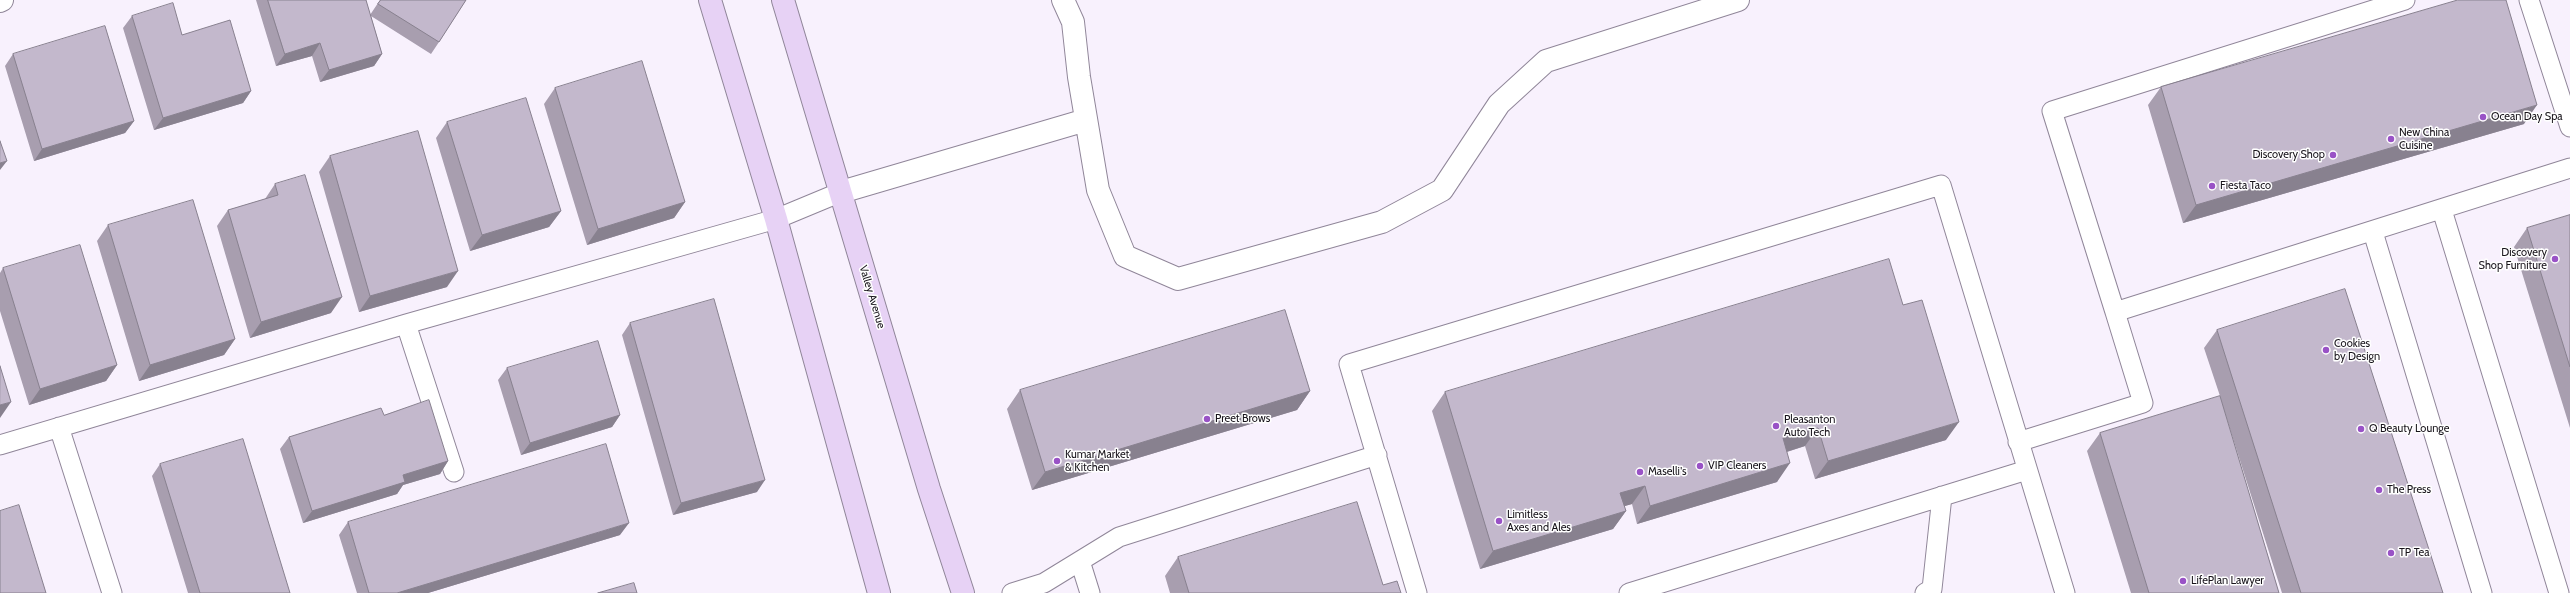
<!DOCTYPE html>
<html>
<head>
<meta charset="utf-8">
<style>
	body { margin:0 }
	canvas { display:block; background:#f8f1fd }
</style>
</head>
<body>
<canvas width="2570" height="593"></canvas>
<script>
const g = document.querySelector('canvas').getContext('2d');
g.lineJoin = 'round';
function stroke(path, color, width, dash) { g.strokeStyle = color; g.lineWidth = width; g.lineCap = dash ? 'butt' : 'round'; g.setLineDash(dash || []); g.stroke(path); }
function paint(path, color) { g.fillStyle = color; g.fill(path, 'evenodd'); }
function write(font, color, halo, rows, align = 'center') {
  g.font = font + ' Cabin,sans-serif'; g.lineWidth = 3; g.setLineDash([]); g.textBaseline = 'middle'; g.strokeStyle = halo; g.fillStyle = color; for (const [text, x, y, turn = 0] of rows) {
    g.save(); g.translate(x, y); g.rotate((+turn || 0) * Math.PI / 180); g.textAlign = isNaN(turn) ? turn : align; if (halo) g.strokeText(text, 0, 0); g.fillText(text, 0, 0); g.restore();
  }
}
const lane = new Path2D(`
	M2529,0L2570,127
	M2442,210L2559,593
	M2373,232L2482,593
	M2115,312L2052,111L2405,0
	M406,324L454,472
	M59,427L112,593
	M2018,442L2143,403L2115,312L2570,168
	M0,445L406,324L776,219L841,192
	M1080,561L1090,593
	M1012,593L1044,583L1119,537L1377,455
	M1417,593L1349,364L1941,185L2065,593
	M1629,593L2027,470
	M1925,593L1932,589L1942,496`);
const street = new Path2D(`
	M1063,0L1073,22L1079,77L1098,190L1125,256L1178,279L1382,222L1442,190L1499,104L1546,61L1738,0
	M0,1L2,0
	M841,192L1086,120`);
const secondary = new Path2D(`
	M710,0L776,219L879,593
	M783,0L929,489L963,593`);
stroke(lane, '#908699', 21);
stroke(street, '#908699', 24);
stroke(secondary, '#908699', 24);
stroke(lane, '#fff', 19);
stroke(street, '#fff', 22);
stroke(secondary, '#e7d2f5', 22);
paint(new Path2D(`
	M256,0H366L370,15L380,0H466L439,42L431,54L371,16L382,54L374,66L320,82L312,56L276,66Z
	M132,16L182,35L251,91L243,103L154,130L123,28Z
	M13,54L134,121L125,133L34,161L5,66Z
	M2161,87L2524,124L2183,223L2148,105Z
	M555,88L685,202L674,218L587,245L544,104Z
	M447,122L561,211L549,227L470,251L436,138Z
	M330,156L447,287L359,312L319,172Z
	M275,184L331,313L250,338L217,226L228,210L265,199Z
	M2570,215V428L2514,247L2527,228Z
	M108,225L235,339L224,355L139,381L97,241Z
	M3,268L117,365L106,381L29,405L0,311V273Z
	M1903,305L1946,440L1815,479L1805,446L1787,452L1777,482L1637,524L1632,504L1624,506L1626,511L1613,529L1480,569L1432,411L1445,392Z
	M630,323L757,492L673,515L622,335Z
	M2217,330L2443,593H2282L2224,410L2279,593H2131L2087,451L2100,433L2220,396L2204,348Z
	M507,368L620,415L612,427L521,455L498,380Z
	M1020,390L1310,391L1297,410L1032,490L1007,409Z
	M384,415L448,461L440,474L403,485L397,494L303,523L280,449L289,437Z
	M160,464L290,593H188L152,476Z
	M348,522L620,535L428,593H357L339,535Z
	M1178,557L1383,585L1401,593H1170L1165,576Z`), '#a89eaf');
paint(new Path2D(`
	M320,43L312,56L276,66L285,54Z
	M382,54L374,66L320,82L329,70Z
	M251,91L243,103L154,130L163,118Z
	M2537,105L2524,124L2183,223L2196,205Z
	M134,121L125,133L34,161L42,149Z
	M7,161L0,170V163Z
	M685,202L674,218L587,245L598,229Z
	M561,211L549,227L470,251L482,235Z
	M458,271L447,287L359,312L370,296Z
	M342,297L331,313L250,338L261,322Z
	M235,339L224,355L139,381L150,365Z
	M117,365L106,381L29,405L40,389Z
	M1310,391L1297,410L1032,490L1045,472Z
	M11,402L0,418V405Z
	M620,415L612,427L521,455L530,443Z
	M1959,422L1946,440L1815,479L1828,461Z
	M1818,428L1805,446L1770,457L1783,438Z
	M448,461L440,474L403,485L397,494L303,523L312,511L403,475Z
	M1790,463L1777,482L1637,524L1650,506Z
	M765,480L757,492L673,515L681,503Z
	M1645,486L1632,504L1608,511L1620,493Z
	M1626,511L1613,529L1480,569L1493,551Z
	M629,523L620,535L428,593H397Z`), '#88818f');
const building = new Path2D(`
	M268,0H366L382,54L329,70L320,43L285,54Z
	M381,0H466L439,42L378,4Z
	M2458,0H2506L2537,105L2196,205L2161,87Z
	M173,3L182,35L230,20L251,91L163,118L132,16Z
	M105,26L134,121L42,149L13,54Z
	M642,61L685,202L598,229L555,88Z
	M526,98L561,211L482,235L447,122Z
	M418,131L458,271L370,296L330,156Z
	M0,141L7,161L0,163Z
	M305,175L342,297L261,322L228,210L278,195L275,184Z
	M193,200L235,339L150,365L108,225Z
	M2570,215V367L2527,228Z
	M80,245L117,365L40,389L3,268Z
	M1889,259L1903,305L1922,300L1959,422L1828,461L1818,428L1783,438L1790,463L1650,506L1645,486L1620,493L1626,511L1493,551L1445,392Z
	M2345,289L2443,593H2301L2217,330Z
	M714,299L765,480L681,503L630,323Z
	M1285,310L1310,391L1045,472L1020,390Z
	M598,341L620,415L530,443L507,368Z
	M0,366L11,402L0,405Z
	M2220,396L2279,593H2149L2100,433Z
	M429,400L448,461L403,475L405,482L312,511L289,437L381,408L384,415Z
	M243,439L290,593H200L160,464Z
	M606,444L629,523L397,593H369L348,522Z
	M1357,502L1383,585L1397,581L1401,593H1189L1178,557Z
	M19,505L46,593H0V511Z
	M634,583L637,593H598Z`);
paint(building, '#c3b8cc');
stroke(building, '#88818f', 1);
for (const [x, y, r, color] of [
	[2483,117,4,"#9952c6"],
	[2391,139,4,"#9952c6"],
	[2333,155,4,"#9952c6"],
	[2212,186,4,"#9952c6"],
	[2555,259,4,"#9952c6"],
	[2326,350,4,"#9952c6"],
	[1207,419,4,"#9952c6"],
	[1776,426,4,"#9952c6"],
	[2361,429,4,"#9952c6"],
	[1057,461,4,"#9952c6"],
	[1700,466,4,"#9952c6"],
	[1640,472,4,"#9952c6"],
	[2379,490,4,"#9952c6"],
	[1499,521,4,"#9952c6"],
	[2391,553,4,"#9952c6"],
	[2183,581,4,"#9952c6"]
]) { const dot = new Path2D(); dot.arc(x, y, r, 0, 2 * Math.PI); g.fillStyle = color; g.fill(dot); stroke(dot, '#fff', 1.5); }
write('11px', '#17131a', '#fff', [
	["Ocean Day Spa",2491,117],
	["New China",2399,133],
	["Cuisine",2399,146],
	["Discovery Shop",2325,155,"right"],
	["Fiesta Taco",2220,186],
	["Discovery",2547,253,"right"],
	["Shop Furniture",2547,266,"right"],
	["Cookies",2334,344],
	["by Design",2334,357],
	["Preet Brows",1215,419],
	["Pleasanton",1784,420],
	["Auto Tech",1784,433],
	["Q Beauty Lounge",2369,429],
	["Kumar Market",1065,455],
	["& Kitchen",1065,468],
	["VIP Cleaners",1708,466],
	["Maselli's",1648,472],
	["The Press",2387,490],
	["Limitless",1507,515],
	["Axes and Ales",1507,528],
	["TP Tea",2399,553],
	["LifePlan Lawyer",2191,581]
], 'left');
write('11px', '#17131a', '#fff', [
	["Valley Avenue",872,297,73]
]);
</script>
</body>
</html>
